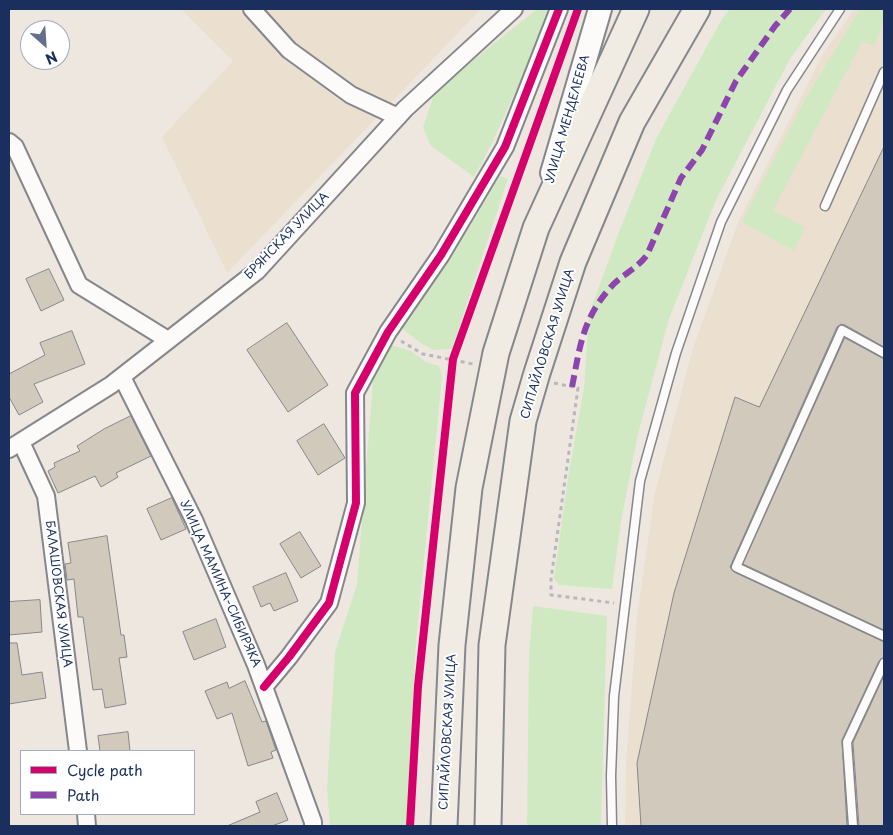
<!DOCTYPE html>
<html>
<head>
<meta charset="utf-8">
<style>
	body { margin:0 }
	#map { position:relative; width:893px; height:835px; overflow:hidden; background:#ede7e0; font-family:"Playpen Sans",sans-serif }
	canvas { display:block }
	.frame { position:absolute; inset:0; border:10px solid #1b2f5e; pointer-events:none }
	.legend { position:absolute; left:20px; top:750px; width:175px; height:65px; box-sizing:border-box; background:#fff; border:1px solid #a4acbf; margin:0; padding:6px 9px; list-style:none; font-size:15px; color:#1b2f5e }
	.legend li { display:flex; align-items:center; gap:10px; height:25px }
	.legend b { width:25px; border:1px solid #a4acbf }
	.north { position:absolute; left:20px; top:20px; width:50px; height:50px; box-sizing:border-box; background:#fff; border:1px solid #a4acbf; border-radius:50%; rotate:154deg; font-size:14px; font-weight:700; line-height:20px; text-align:center; color:#1b2f5e }
	.north::after { content:''; display:block; margin:auto; width:18px; height:22px; background:#646f8c; clip-path:polygon(50% 0,100% 100%,50% 72%,0 100%) }
</style>
</head>
<body>
<div id="map">
<canvas width="893" height="835"></canvas>
<div class="frame"></div>
<ul class="legend">
<li><b style="height:6px;background:#d6006c"></b>Cycle path</li>
<li><b style="height:6px;background:#8e44ad"></b>Path</li>
</ul>
<div class="north">N</div>
</div>
<script>
const g = document.querySelector('canvas').getContext('2d');
g.lineJoin = 'round';
function paint(path, color) { g.fillStyle = color; g.fill(path, 'evenodd'); }
function stroke(path, color, width, dash) { g.strokeStyle = color; g.lineWidth = width; g.lineCap = dash ? 'butt' : 'round'; g.setLineDash(dash || []); g.stroke(path); }
function write(font, color, halo, rows, align = 'center') {
  g.font = font + ' "Playpen Sans",sans-serif'; g.lineWidth = 4; g.setLineDash([]); g.textBaseline = 'middle'; g.strokeStyle = halo; g.fillStyle = color; for (const [text, x, y, turn = 0] of rows) {
    g.save(); g.translate(x, y); g.rotate((+turn || 0) * Math.PI / 180); g.textAlign = isNaN(turn) ? turn : align; if (halo) g.strokeText(text, 0, 0); g.fillText(text, 0, 0); g.restore();
  }
}
paint(new Path2D(`
	M181,9H481L227,273L162,137L233,61Z
	M854,9H884V826H625L626,764L637,616L655,492L693,348L739,220L822,56Z`), '#ebdfd0');
paint(new Path2D(`
	M537,9H553L492,143L474,177L431,146L423,128L435,91Z
	M730,9H826L790,59L716,200L669,319L638,434L621,521L612,589L559,585L554,578L569,472L584,388L589,314L619,232L657,137L722,19Z
	M860,9H884C884,21 880,35 874,46L862,42L773,210L805,227L794,251L742,222L803,103Z
	M500,176L508,179L452,349L434,350L422,344L401,328L460,243Z
	M391,345L411,351L426,362L439,366L442,377L416,642L407,826H330L327,789L335,652L357,584L374,369Z
	M533,606L607,616L601,826H527L529,654Z`), '#d1e9c3');
const building = new Path2D(`
	M884,147V347L845,325L841,324L837,327L730,567L734,572L884,642V657L879,661L842,740L847,826H641L637,763L674,593L735,397L759,407Z
	M49,269L64,300L41,311L26,279Z
	M287,323L328,385L288,412L247,350Z
	M72,331L85,364L34,384L43,402L19,415L9,397V374L45,355L40,343Z
	M845,338L884,359V630L743,564Z
	M131,416L151,456L116,473L118,477L101,487L95,476L58,493L48,471L55,467L54,463L80,451L77,446L104,429Z
	M324,424L345,458L318,475L297,441Z
	M172,498L186,529L161,540L147,509Z
	M300,532L321,566L301,578L280,544Z
	M107,536L121,635H124L127,657L119,658L126,704L105,708L102,689L93,690L83,617H78L74,579L67,580L65,564L71,563L68,543Z
	M286,573L298,601L274,611L270,603L261,607L253,587Z
	M40,600L42,632L9,635V602Z
	M216,619L226,647L194,660L183,632Z
	M9,643H17L22,675L42,672L46,698L9,704Z
	M884,676V826H859L853,743Z
	M245,681L262,722L266,721L276,750L271,752L273,758L248,766L232,713L217,719L205,691L227,682L229,688Z
	M128,732L130,751H100L98,736Z
	M277,793L288,820L272,826H227L260,812L256,802Z`);
paint(building, '#d2c9bd');
stroke(building, '#86878c', 1);
const lane = new Path2D(`
	M825,206L884,72
	M884,353L842,330L736,567L884,636
	M612,826L611,776L614,696L640,481L676,353L721,222L787,90L840,9
	M853,826L847,742L884,663`);
const street = new Path2D(`
	M252,9L289,50L351,95L398,117
	M9,142L15,147L79,285L168,340
	M122,377L194,520L256,665L313,822V826
	M21,442L46,496L78,751
	M9,449L111,385L257,271L405,109L514,9
	M264,687L289,657L329,603L356,503L355,393L388,332L441,255L505,147L559,9
	M86,814L87,826`);
const secondary = new Path2D(`
	M552,173L600,9`);
const primary = new Path2D(`
	M444,826L452,645L469,488L496,353L536,228L636,9
	M488,826L492,645L523,421L537,373L573,262L632,122L697,9`);
stroke(lane, '#86878c', 11);
stroke(street, '#86878c', 20);
stroke(secondary, '#86878c', 26);
stroke(primary, '#86878c', 29);
stroke(new Path2D(`
	M401,341L423,354L473,364
	M554,383L578,388L551,579V595L614,603`), '#b7b8bc', 3, [4, 4]);
stroke(lane, '#fcfbfa', 8);
stroke(street, '#fcfbfa', 16);
stroke(secondary, '#fcfbfa', 22);
stroke(primary, '#f0ebe3', 25);
stroke(new Path2D(`
	M572,387C580,347 582,320 610,288C621,275 637,269 647,255L681,178L702,150L736,81L775,26L790,9`), '#8e44ad', 6, [12, 6]);
stroke(new Path2D(`
	M264,687L289,657L329,603L356,503L355,393L388,332L441,255L505,147L559,9
	M410,826L418,686L453,359L578,9`), '#d6006c', 8);
write('12px', '#1b2f5e', '#fff', [
	["УЛИЦА МЕНДЕЛЕЕВА",568,119,-74],
	["БРЯНСКАЯ УЛИЦА",287,236,-46],
	["СИПАЙЛОВСКАЯ УЛИЦА",548,344,-73],
	["УЛИЦА МАМИНА-СИБИРЯКА",220,584,66],
	["БАЛАШОВСКАЯ УЛИЦА",58,594,83],
	["СИПАЙЛОВСКАЯ УЛИЦА",448,732,-87]
]);
</script>
</body>
</html>
